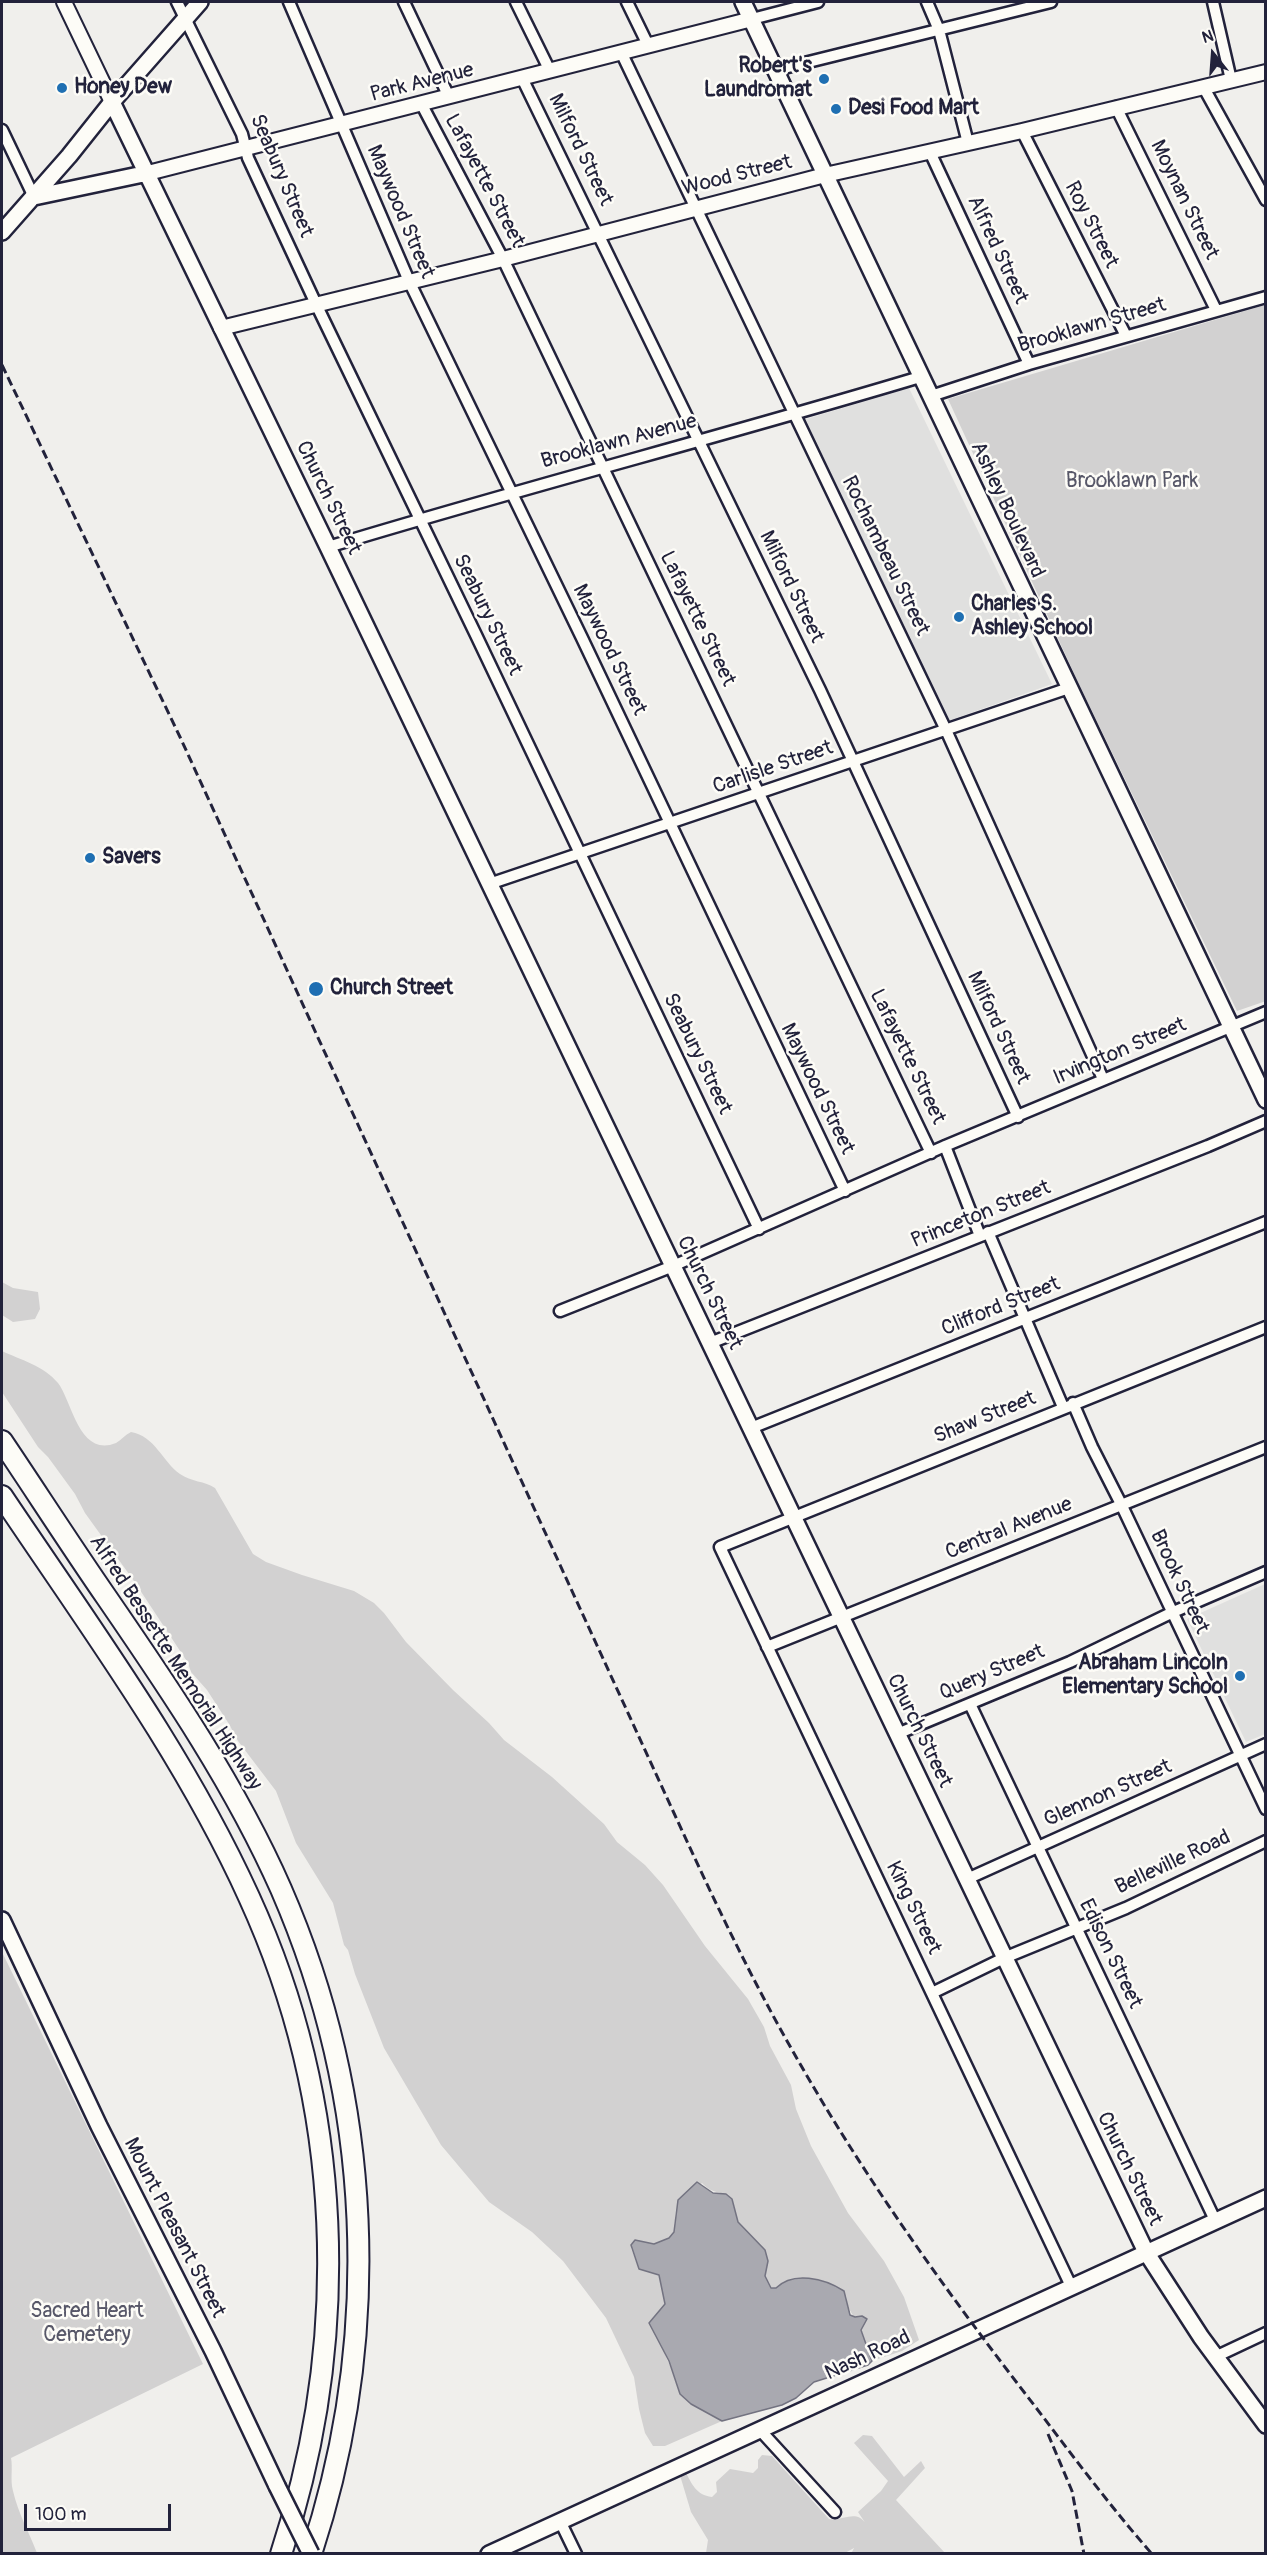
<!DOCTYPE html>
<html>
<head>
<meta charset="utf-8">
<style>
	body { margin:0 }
	#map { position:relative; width:1267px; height:2555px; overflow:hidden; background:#f0efec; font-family:Pangolin,sans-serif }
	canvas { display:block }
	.frame { position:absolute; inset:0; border:3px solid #22223b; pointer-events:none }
	.north { position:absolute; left:1183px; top:24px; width:60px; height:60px; -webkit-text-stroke:4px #fdfcf7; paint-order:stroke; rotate:343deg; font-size:16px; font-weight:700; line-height:24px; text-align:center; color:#22223b }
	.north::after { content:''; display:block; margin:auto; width:21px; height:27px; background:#22223b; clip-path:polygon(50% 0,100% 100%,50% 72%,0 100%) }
	.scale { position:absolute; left:24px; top:2504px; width:147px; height:27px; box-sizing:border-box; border:3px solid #22223b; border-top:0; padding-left:8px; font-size:18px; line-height:21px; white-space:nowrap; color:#22223b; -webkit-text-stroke:4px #fdfcf7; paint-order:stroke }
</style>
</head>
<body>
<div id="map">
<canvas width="1267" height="2555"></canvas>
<div class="frame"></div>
<div class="north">N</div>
<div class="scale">100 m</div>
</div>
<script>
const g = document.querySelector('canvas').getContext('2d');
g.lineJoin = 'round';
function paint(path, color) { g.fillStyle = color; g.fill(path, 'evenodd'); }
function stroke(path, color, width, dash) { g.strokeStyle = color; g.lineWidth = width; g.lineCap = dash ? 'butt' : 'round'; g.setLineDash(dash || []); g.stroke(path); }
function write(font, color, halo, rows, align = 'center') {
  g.font = font + ' Pangolin,sans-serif'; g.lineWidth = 5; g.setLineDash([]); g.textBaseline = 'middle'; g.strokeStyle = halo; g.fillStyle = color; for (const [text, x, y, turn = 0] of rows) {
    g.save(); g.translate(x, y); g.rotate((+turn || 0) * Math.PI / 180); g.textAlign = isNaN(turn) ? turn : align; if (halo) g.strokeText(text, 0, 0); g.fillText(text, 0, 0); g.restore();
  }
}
paint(new Path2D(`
	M909,388L1052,684L948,721L803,420Z
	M1265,1584V1734L1246,1742L1187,1619Z`), '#e0e0df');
paint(new Path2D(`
	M1265,305L1266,1001L1237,1011L1078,682L948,399Z
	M2,1282L13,1288L38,1292L40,1309L35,1319L13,1322L2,1315Z
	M2,1351C21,1360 44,1366 58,1383C72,1401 79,1458 116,1443C121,1440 125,1435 131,1432C155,1436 162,1461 180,1474C191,1482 205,1481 215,1488L253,1554L266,1562L302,1575L354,1591L374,1603L384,1613L406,1642L453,1690L489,1723L504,1740L552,1777L604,1824L617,1842L645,1865L663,1885L705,1946L748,1999L764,2027L770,2046L791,2085L796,2109L811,2146L848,2213L884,2261L904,2297L919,2340L902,2351L872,2361C868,2351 865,2339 861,2329C854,2313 848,2314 846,2295L782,2283L776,2288L771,2287L765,2276L768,2261C758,2248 748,2236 739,2223C734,2216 736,2204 730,2197C722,2190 714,2196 702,2183L676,2209L674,2232L669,2238L654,2244L635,2240L631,2248L639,2269L659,2275L665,2304L659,2340L670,2366L691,2404L722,2421L665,2446H653L645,2433L639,2409L634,2377L606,2318L563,2261L532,2232L489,2202L441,2145L384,2048L355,1974L348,1950L344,1945L333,1903L296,1843L276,1791L238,1741L229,1724L207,1690L191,1672L188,1663L134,1581L85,1513L75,1494L48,1457L38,1447L2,1392Z
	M2,1952L203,2364L11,2458C13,2468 10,2480 13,2491C18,2513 29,2532 37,2553H2Z
	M863,2435L872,2436L904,2477L921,2461L925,2468L896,2500L945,2553H856L852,2552L854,2548L845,2553L847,2554L706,2553L708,2540L691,2512L679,2472L685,2471C692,2484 696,2495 712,2497L717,2492L716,2482L730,2469L753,2473L758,2468V2460L762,2455L772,2456L829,2519C844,2521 856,2509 866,2524L858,2512L881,2491L888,2481L854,2443Z`), '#d2d1d1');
const water = new Path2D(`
	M697,2182L713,2193L726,2194L732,2199L738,2222L765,2250L768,2261L765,2276L771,2288H776C793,2271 824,2278 844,2291L850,2315L855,2317L862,2316L867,2319L861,2330L872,2361L868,2365L814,2382L796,2398L782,2405L722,2421L691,2404L680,2394L669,2361L649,2323L665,2304L659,2275L639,2269L631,2245L635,2240L654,2244L669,2238L674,2232L678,2200Z`);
paint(water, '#a9a9b0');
stroke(water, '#737381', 1.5);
const minor = new Path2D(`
	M177,2L242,134L248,158L316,304L476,635L759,1229
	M289,2L409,281L582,638L845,1191
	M404,2L449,97
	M516,2L550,71
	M627,2L648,45
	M927,2L939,30L968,143
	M1213,2L1231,80
	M752,19L818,2
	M622,54L946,730L1103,1079
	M776,70L1051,2
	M522,78L820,690L1018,1117
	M1204,88L1266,200
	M422,105L503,259L931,1153
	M1116,107L1216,310
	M2,130L34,197
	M1022,131L1126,336
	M930,152L1029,364
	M931,396L1029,364L1266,297
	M328,547C525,487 724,436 920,377
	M489,884L1069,688
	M945,1146L980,1236
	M988,1232L1063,1407
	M560,1311L673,1266L945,1146L1266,1012
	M710,1343L1208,1146L1266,1121
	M1073,1403L1092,1447L1121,1504L1266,1809
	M751,1428L1266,1222
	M767,1647L1266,1447
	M970,1704L1215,2220
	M897,1734L1070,1662L1171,1613L1266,1572
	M967,1879L1266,1744
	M932,1993L1004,1958L1126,1908L1266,1841
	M1071,2286L720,1547L1266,1327
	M1215,2357L1266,2333
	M759,2429L835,2512
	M560,2521L576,2554`);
const tertiary = new Path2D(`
	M64,2L112,102
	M148,173L752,19
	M221,328L503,259L825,175L1022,131L1266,72`);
const secondary = new Path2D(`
	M743,2L1266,1100
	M112,102L328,547L1146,2252L1201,2337L1266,2425
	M34,197L148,173
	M2,232L69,156L112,102L200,2
	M2,1920L99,2126L213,2351L277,2486
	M489,2554L1266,2198`);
const motorway = new Path2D(`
	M2,1441C37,1493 71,1546 107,1598C171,1691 235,1785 281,1889C373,2100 383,2336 311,2554
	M2,1496C89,1626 184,1754 249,1897C344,2104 352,2338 281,2554`);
stroke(minor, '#22223b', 15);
stroke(tertiary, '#22223b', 18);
stroke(secondary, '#22223b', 20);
stroke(motorway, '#22223b', 24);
stroke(minor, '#fdfcf7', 10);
stroke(tertiary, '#fdfcf7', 14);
stroke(secondary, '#fdfcf7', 15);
stroke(motorway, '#fdfcf7', 20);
stroke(new Path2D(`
	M2,365L180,737L673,1811C712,1896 752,1981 799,2062C868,2183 949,2295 1034,2405C1072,2455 1110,2506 1152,2554
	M1048,2434L1072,2491L1084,2554`), '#22223b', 3, [9, 4.5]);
const secondaryBridge = new Path2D(`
	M277,2486L311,2554`);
stroke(secondaryBridge, '#22223b', 20, []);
stroke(secondaryBridge, '#fdfcf7', 15);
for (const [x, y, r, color] of [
	[824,79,6,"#1f6fb2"],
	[62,88,6,"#1f6fb2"],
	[836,109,6,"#1f6fb2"],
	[959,617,6,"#1f6fb2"],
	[90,858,6,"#1f6fb2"],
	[316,989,8,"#1f6fb2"],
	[1240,1676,6,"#1f6fb2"]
]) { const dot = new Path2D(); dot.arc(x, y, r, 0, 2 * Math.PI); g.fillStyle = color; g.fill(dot); stroke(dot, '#fdfcf7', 2); }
write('bold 21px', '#22223b', '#fdfcf7', [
	["Robert's",812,67,"right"],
	["Laundromat",812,91,"right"],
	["Honey Dew",74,88],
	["Desi Food Mart",848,109],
	["Charles S.",971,605],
	["Ashley School",971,629],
	["Savers",102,858],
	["Church Street",330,989],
	["Abraham Lincoln",1228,1664,"right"],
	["Elementary School",1228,1688,"right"]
], 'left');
write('21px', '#22223b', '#fdfcf7', [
	["Park Avenue",422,83,-14],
	["Milford Street",580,150,64],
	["Seabury Street",281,176,67],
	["Wood Street",737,176,-14],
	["Lafayette Street",484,181,62],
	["Moynan Street",1184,200,64],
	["Maywood Street",400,212,67],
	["Roy Street",1091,225,63],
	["Alfred Street",997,250,65],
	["Brooklawn Street",1092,326,-16],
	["Brooklawn Avenue",619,442,-15],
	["Church Street",328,498,64],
	["Ashley Boulevard",1007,510,65],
	["Rochambeau Street",885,556,64],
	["Milford Street",791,587,64],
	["Seabury Street",487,615,64],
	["Lafayette Street",697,619,64],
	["Maywood Street",609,650,64],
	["Carlisle Street",773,768,-19],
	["Milford Street",998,1028,65],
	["Irvington Street",1120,1052,-23],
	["Seabury Street",697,1054,64],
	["Lafayette Street",907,1057,64],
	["Maywood Street",817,1089,64],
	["Princeton Street",981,1215,-22],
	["Church Street",709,1293,64],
	["Clifford Street",1001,1307,-22],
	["Shaw Street",985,1418,-22],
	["Central Avenue",1009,1529,-22],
	["Brook Street",1179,1582,65],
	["Alfred Bessette Memorial Highway",175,1663,57],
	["Query Street",992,1673,-23],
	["Church Street",919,1731,64],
	["Glennon Street",1108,1794,-24],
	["Belleville Road",1173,1863,-25],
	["King Street",913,1908,64],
	["Edison Street",1110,1954,64],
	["Church Street",1129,2169,64],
	["Mount Pleasant Street",174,2228,63],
	["Nash Road",868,2356,-25]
]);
write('21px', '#575768', '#fdfcf7', [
	["Brooklawn Park",1132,482],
	["Sacred Heart",87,2312],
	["Cemetery",87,2336]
]);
</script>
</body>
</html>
